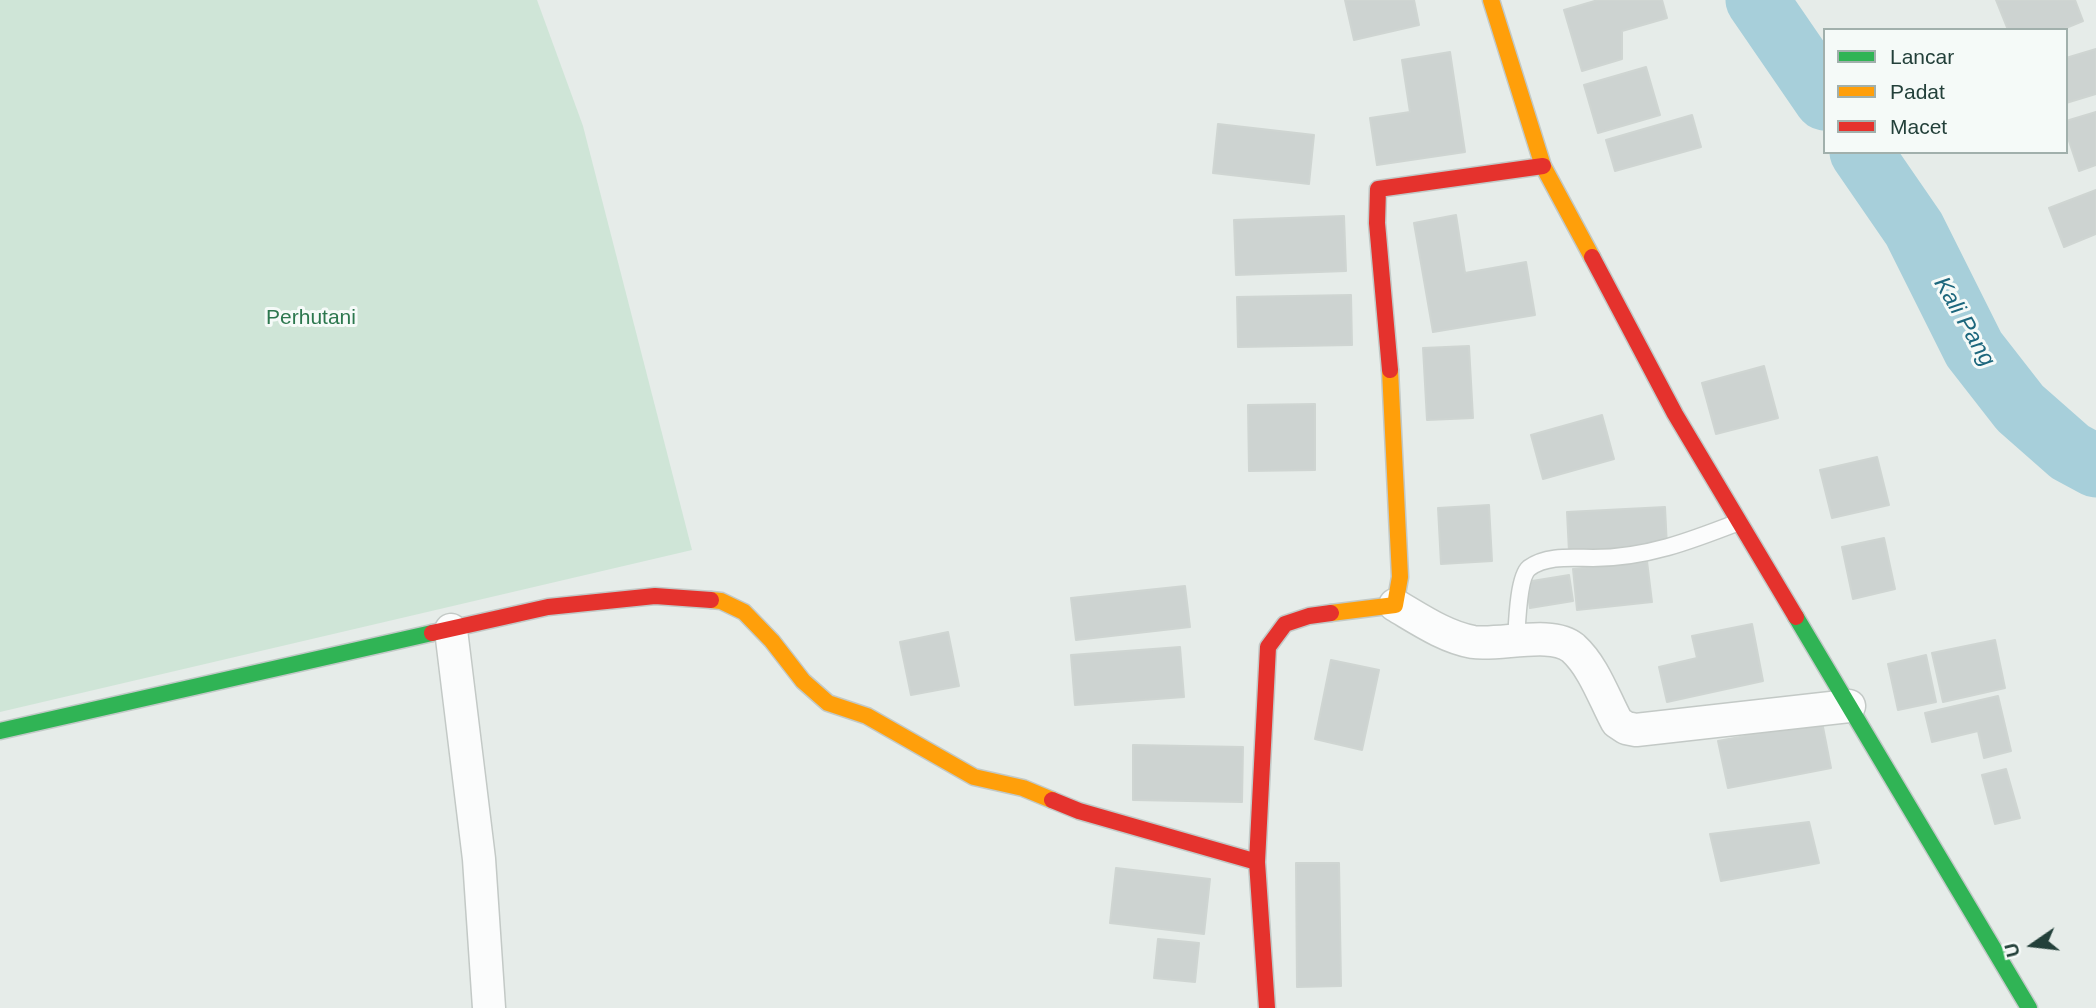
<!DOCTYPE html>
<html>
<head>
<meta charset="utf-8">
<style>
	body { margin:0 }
	#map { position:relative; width:2096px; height:1008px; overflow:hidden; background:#e6ece9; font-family:Helvetica,sans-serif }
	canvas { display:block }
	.legend { position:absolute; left:1823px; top:28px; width:245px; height:126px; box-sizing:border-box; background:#f5faf8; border:2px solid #a1b0ac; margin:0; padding:9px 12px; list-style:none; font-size:21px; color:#23403a }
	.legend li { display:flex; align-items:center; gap:14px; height:35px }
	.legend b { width:35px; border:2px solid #a1b0ac }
	.north { position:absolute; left:1998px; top:910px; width:70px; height:70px; -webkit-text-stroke:5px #f5faf8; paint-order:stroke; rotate:256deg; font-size:19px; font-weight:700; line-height:28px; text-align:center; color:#23403a }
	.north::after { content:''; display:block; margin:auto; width:24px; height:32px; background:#23403a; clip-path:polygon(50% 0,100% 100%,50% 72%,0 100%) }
</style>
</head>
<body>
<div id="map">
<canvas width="2096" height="1008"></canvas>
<ul class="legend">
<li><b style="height:9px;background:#30b455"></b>Lancar</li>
<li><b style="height:9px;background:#ff9f0a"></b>Padat</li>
<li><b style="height:9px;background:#e5322d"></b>Macet</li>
</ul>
<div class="north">U</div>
</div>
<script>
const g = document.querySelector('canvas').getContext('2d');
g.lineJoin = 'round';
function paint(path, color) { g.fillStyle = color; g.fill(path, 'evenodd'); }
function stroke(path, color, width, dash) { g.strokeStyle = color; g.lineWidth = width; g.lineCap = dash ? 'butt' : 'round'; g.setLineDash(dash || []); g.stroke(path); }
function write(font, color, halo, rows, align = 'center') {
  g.font = font + ' Helvetica,sans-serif'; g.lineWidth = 6; g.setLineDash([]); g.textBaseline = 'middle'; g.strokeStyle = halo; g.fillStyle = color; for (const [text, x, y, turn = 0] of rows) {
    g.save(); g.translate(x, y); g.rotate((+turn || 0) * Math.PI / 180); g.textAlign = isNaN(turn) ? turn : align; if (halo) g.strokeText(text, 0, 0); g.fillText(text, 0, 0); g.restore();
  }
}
paint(new Path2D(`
	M0,0H537L583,126L692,550L0,712Z`), '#cfe5d7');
stroke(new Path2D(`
	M1757,0L1825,99
	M1861,152L1914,229L1974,349L2020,408L2070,452L2096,466`), '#a7cfda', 63);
const building = new Path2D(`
	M1345,0H1414L1419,25L1354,40Z
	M1598,0H1662L1667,18L1622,31V59L1582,71L1564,10Z
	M1996,0H2075L2083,21L2061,30H2008Z
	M2096,49V94L2066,103V58Z
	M1450,52L1465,152L1377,165L1370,118L1410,112L1402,60Z
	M1646,67L1660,115L1598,133L1584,85Z
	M2096,112V165L2079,171L2066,132V121Z
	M1692,115L1701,147L1615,171L1606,140Z
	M1218,124L1314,135L1309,184L1213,173Z
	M2096,190V234L2064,247L2049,208Z
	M1456,215L1465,273L1526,262L1535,315L1433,332L1414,223Z
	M1344,216L1346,271L1236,275L1234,220Z
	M1351,295L1352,345L1238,347L1237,297Z
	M1469,346L1473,418L1427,420L1423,348Z
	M1764,366L1778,418L1716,434L1702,383Z
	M1315,404V470L1249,471L1248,405Z
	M1602,415L1614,459L1543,479L1531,435Z
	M1877,457L1889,505L1832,518L1820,470Z
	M1489,505L1492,561L1441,564L1438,508Z
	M1665,507L1667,547L1569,552L1567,512Z
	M1884,538L1895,589L1853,599L1842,547Z
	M1647,561L1652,602L1577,610L1573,569Z
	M1569,575L1573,601L1530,608L1526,582Z
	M1185,586L1190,627L1076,640L1071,598Z
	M1752,624L1763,681L1667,702L1659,667L1697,658L1692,636Z
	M948,632L959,686L911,695L900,642Z
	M1995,640L2005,688L1943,702L1932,653Z
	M1180,647L1184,697L1075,705L1071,655Z
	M1926,655L1936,702L1898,710L1888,664Z
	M1331,660L1379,670L1362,750L1315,739Z
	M1998,696L2011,751L1984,758L1978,731L1932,742L1925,713Z
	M1822,722L1831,768L1728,788L1718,741Z
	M1133,745L1243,747L1242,802L1133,800Z
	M2006,769L2020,818L1995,824L1982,775Z
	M1809,822L1819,863L1721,881L1710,834Z
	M1296,863H1339L1341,986L1297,987Z
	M1116,868L1210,879L1204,934L1110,923Z
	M1158,939L1199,943L1195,982L1154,978Z`);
paint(building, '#cdd3d1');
stroke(building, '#cfd5d2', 2);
const lane = new Path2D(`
	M1516,641C1517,626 1518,577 1529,568C1547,555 1572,558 1593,558C1646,558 1690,541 1739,522`);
const street = new Path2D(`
	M1395,605C1419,619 1445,637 1473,642C1500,646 1552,630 1573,648C1594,667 1604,698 1617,722L1626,728L1636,730L1849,706
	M451,630L479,859L489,1008`);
const fast = new Path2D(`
	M1796,617L2029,1008
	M0,731L432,633`);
const slow = new Path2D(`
	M1491,0L1543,166L1592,257
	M711,600L721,601L744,612L772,641L803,681L828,703L867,716L974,777L1023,788L1052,800
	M1331,613L1395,605L1400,577L1390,370`);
const jam = new Path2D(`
	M1592,257L1675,414L1796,617
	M1390,370L1377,223L1378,189L1543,166
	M432,633L548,607L655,596L711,600
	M1052,800L1079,811L1257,862
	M1267,1008L1257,862L1268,647L1285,624L1309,616L1331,613`);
stroke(lane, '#c3c9c6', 19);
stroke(street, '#c3c9c6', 35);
stroke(fast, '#c2c9c7', 19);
stroke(slow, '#c2c9c7', 19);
stroke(jam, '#c2c9c7', 19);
stroke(lane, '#fbfcfc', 16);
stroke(street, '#fbfcfc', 32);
stroke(fast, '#30b455', 16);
stroke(slow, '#ff9f0a', 16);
stroke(jam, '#e5322d', 16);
write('21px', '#2c774e', '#f5faf8', [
	["Perhutani",311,318]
]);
write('italic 23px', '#1c677d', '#f5faf8', [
	["Kali Pang",1964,322,60]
]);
</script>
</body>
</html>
